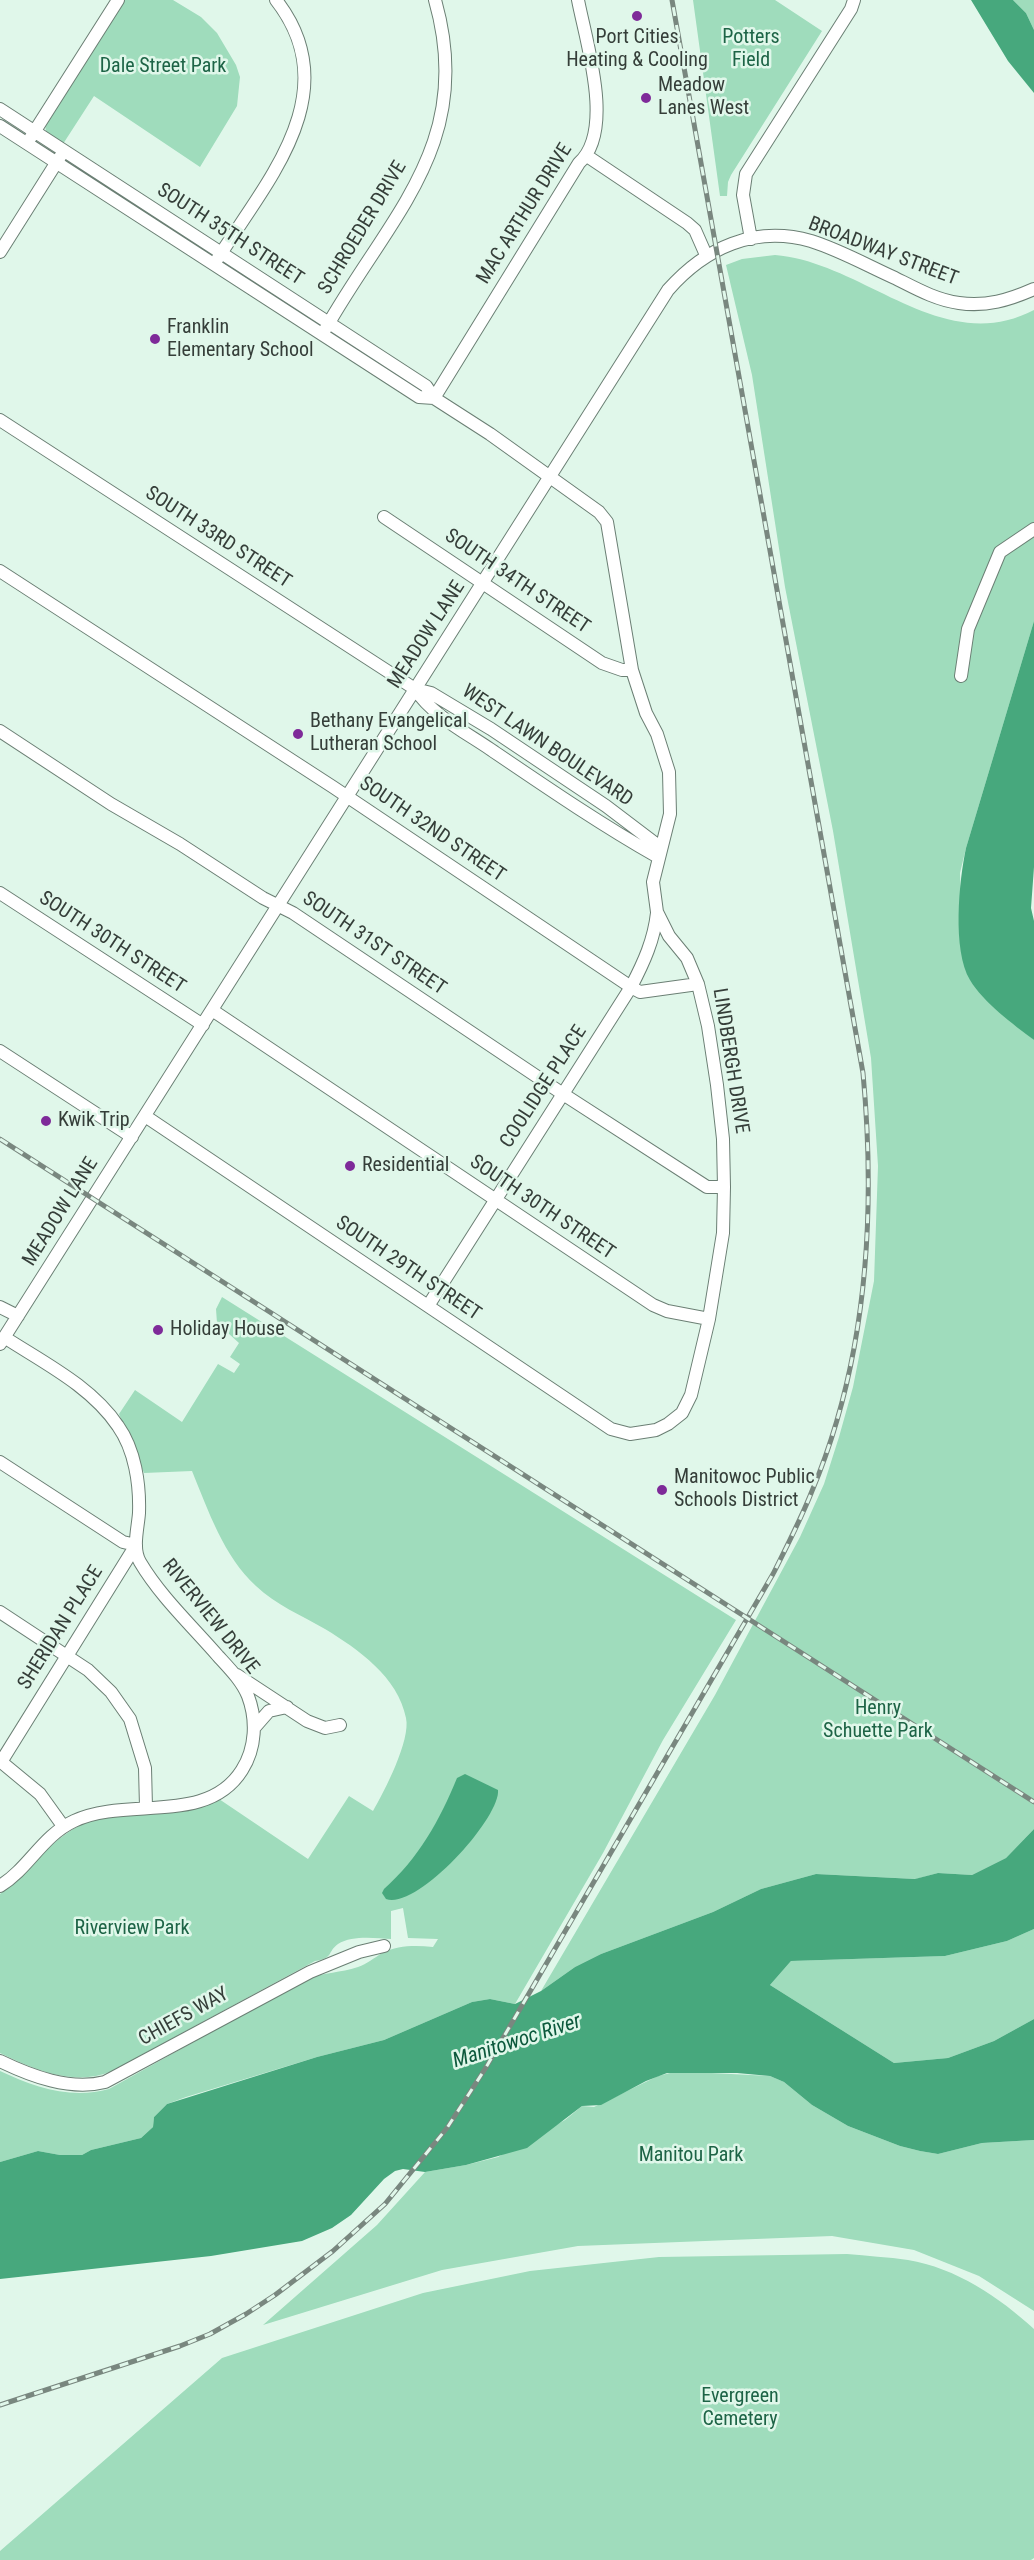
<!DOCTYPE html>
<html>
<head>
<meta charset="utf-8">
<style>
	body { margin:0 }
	canvas { display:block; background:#e0f7ea }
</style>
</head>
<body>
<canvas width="1034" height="2560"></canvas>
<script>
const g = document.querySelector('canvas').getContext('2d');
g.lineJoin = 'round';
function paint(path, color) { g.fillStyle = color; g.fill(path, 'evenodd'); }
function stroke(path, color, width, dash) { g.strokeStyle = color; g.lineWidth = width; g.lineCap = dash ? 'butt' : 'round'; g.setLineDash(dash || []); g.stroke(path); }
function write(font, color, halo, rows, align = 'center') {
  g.font = font + ' "Roboto Condensed",sans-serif'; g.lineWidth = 5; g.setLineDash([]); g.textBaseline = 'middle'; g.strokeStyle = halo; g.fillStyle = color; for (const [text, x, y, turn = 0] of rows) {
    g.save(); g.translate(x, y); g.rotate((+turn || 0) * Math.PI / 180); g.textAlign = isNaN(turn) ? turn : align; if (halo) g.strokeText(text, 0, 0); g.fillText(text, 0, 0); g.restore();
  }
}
paint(new Path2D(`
	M125,0H173L201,17L217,33L236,65L240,77L237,106L200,167L94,96L63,144L46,132L45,125Z
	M693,0H775L822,31L731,175L728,182L727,196H720Z
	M1013,0H1034V30L1026,13Z
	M775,255C864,262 942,358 1034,310V621L966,848L960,873L962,953L983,995L1034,1040V1829L1006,1858L972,1875L938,1873L916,1879L816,1874L761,1889L713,1912L601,1954L575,1967L541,1991L715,1695L800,1537L824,1484L839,1437L853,1387L874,1281L878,1166L871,1058L833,831L785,587L752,375L726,265L742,259Z
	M222,1297L736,1620L663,1740L603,1853L515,2004L490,1999L472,2002L384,2040L317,2057L186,2097L167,2104L154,2117L153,2127L141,2138L91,2150L82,2155H60L38,2151L0,2162V2071C34,2087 71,2100 109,2089L307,1979C325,1972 340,1973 358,1967C367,1964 374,1958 382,1953C398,1945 416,1945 433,1947L438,1939L408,1938L403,1908L391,1911V1939C375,1938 352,1935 338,1944C327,1952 334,1958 315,1961L112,2071C74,2087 35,2070 0,2053V1894C38,1863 61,1822 115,1814C154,1808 179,1818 219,1799L308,1859L349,1796L373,1811C384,1792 411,1740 406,1718C398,1677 358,1649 325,1629C301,1615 276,1605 256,1586C224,1557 208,1510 192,1471L144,1473L119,1414L135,1390L182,1422L218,1364L234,1373L240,1364L230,1357L239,1343L217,1323L216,1309Z
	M1034,1929V2019L994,2041L948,2058L894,2063L770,1985L791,1961L945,1956L1007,1941Z
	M692,2072L770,2076L784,2082L812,2105L848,2126L900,2146L920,2151L938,2154L982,2143L1034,2140V2311L979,2276L914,2250L832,2236L578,2246L442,2270L263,2325L377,2225L425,2172L466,2165L498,2157L565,2120L582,2106L594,2107L658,2076L674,2072Z
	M847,2254C867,2256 888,2257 908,2260C956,2268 999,2297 1034,2329V2558L1031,2560H0V2551L222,2358L423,2293L530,2271L659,2257Z`), '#9fdcbc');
paint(new Path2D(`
	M971,0H1013L1026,13L1034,30V93L1008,61Z
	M1034,621V867L1031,908L1034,921V1040C1014,1025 983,1002 970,980C952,950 959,881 966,848Z
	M465,1774L498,1790C501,1817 418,1910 386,1899L382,1893L384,1889C418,1859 440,1820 457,1778Z
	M1034,1829V1929L1007,1941L945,1956L791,1961L770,1985L894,2063L948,2058L994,2041L1034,2019V2140L982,2143L938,2154L920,2151L900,2146L848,2126L812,2105L784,2082L770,2076L737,2073H667L646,2081L601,2105L582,2106L527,2148L466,2165L425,2172L403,2169L395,2171L384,2179L351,2215L332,2228L302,2241L211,2256L0,2279V2162L38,2151L60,2155H82L91,2150L141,2138L153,2127L154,2117L167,2104L317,2057L384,2040L472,2002L490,1999L515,2004L541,1991L575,1967L601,1954L713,1912L761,1889L816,1874L915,1879L938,1873L972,1875L1006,1858Z`), '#47a87d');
const minor = new Path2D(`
	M0,109L426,386L434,398L490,434L599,512L607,522L632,670L646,713L657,734L669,772L670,814L653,882L657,912L669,936L687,958L698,984L708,1026L717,1085L723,1139L724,1187L723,1233L709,1319L691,1395L682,1413L668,1424L656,1430L630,1434L611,1429L145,1116
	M0,126L419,397L434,398
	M31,137L118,0
	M587,156L687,223L695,230L706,255
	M751,239L743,195L746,174L851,9L854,0
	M0,252L60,157
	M218,258C267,181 348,92 276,0
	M326,328C390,215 476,143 435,0
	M434,398L579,163C615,131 586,42 578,0
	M0,420L415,689L431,693L491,729L606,806L660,847
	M384,517L602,663L622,670H632
	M0,571L333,787L631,987L640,992L698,984
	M961,676L968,629L1000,552L1034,529
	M415,689C432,715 465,732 490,749C546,787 600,824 658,857
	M0,731L111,804L180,844L263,898L293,913L563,1094L707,1187H724
	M0,893L203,1025
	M212,1010L653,1305L667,1311L709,1319
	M0,1051L132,1137
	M428,1306L631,987C644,962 654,940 657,913
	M0,1307L18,1316
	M0,1344L668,290C705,248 754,225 811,241C840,250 868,266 895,278C915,288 936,300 959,303C986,307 1009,300 1034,289
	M0,1462L123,1542L136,1545L1,1762
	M0,1612L88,1670L111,1692L130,1719L145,1768L146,1807
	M237,1675L307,1721L325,1728L340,1725
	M255,1727L269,1711L287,1707
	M0,1761L40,1794L63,1826
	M0,1886C29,1868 42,1836 74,1821C127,1796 207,1826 242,1770C256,1748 257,1720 248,1696C242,1681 229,1668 218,1656C192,1626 160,1596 140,1562C132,1548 138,1528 139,1513C140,1484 135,1450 118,1426C91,1386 44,1363 4,1337
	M0,2061C31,2076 70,2091 105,2082L310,1972L359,1952L384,1946`);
stroke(minor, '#6b7f74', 14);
stroke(minor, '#fff', 12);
const rail = new Path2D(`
	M0,1139L1034,1802
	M0,2405L180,2346L210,2334L246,2314L275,2295L333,2251L385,2204L447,2128L485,2069L773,1574C787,1546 801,1519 812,1491C867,1360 876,1213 863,1073L672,0`);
stroke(rail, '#79877f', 5);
stroke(rail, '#e0f7ea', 3, [9]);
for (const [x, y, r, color] of [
	[637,16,6,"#7e2a99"],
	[646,98,6,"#7e2a99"],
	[155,339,6,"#7e2a99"],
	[298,734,6,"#7e2a99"],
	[46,1121,6,"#7e2a99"],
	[350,1166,6,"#7e2a99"],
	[158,1330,6,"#7e2a99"],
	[662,1490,6,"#7e2a99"]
]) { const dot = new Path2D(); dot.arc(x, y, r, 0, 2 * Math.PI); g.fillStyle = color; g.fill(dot); stroke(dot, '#e0f7ea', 2); }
write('20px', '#353e39', '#e0f7ea', [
	["Port Cities",637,38,"center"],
	["Heating & Cooling",637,61,"center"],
	["Meadow",658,86],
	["Lanes West",658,109],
	["Franklin",167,328],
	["Elementary School",167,351],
	["Bethany Evangelical",310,722],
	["Lutheran School",310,745],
	["Kwik Trip",58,1121],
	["Residential",362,1166],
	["Holiday House",170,1330],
	["Manitowoc Public",674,1478],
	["Schools District",674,1501]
], 'left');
write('20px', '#1d6446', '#e0f7ea', [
	["Potters",751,38],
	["Field",751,61],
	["Dale Street Park",163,67],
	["Henry",878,1709],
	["Schuette Park",878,1732],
	["Riverview Park",132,1929],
	["Manitou Park",691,2156],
	["Evergreen",740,2397],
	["Cemetery",740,2420]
]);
write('20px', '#353e39', '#e0f7ea', [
	["MAC ARTHUR DRIVE",525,214,-58],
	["SCHROEDER DRIVE",363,228,-59],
	["SOUTH 35TH STREET",230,235,33],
	["BROADWAY STREET",883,252,21],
	["SOUTH 33RD STREET",218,538,33],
	["SOUTH 34TH STREET",517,582,34],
	["MEADOW LANE",427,635,-57],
	["WEST LAWN BOULEVARD",547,746,34],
	["SOUTH 32ND STREET",432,830,34],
	["SOUTH 30TH STREET",112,943,33],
	["SOUTH 31ST STREET",374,944,34],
	["LINDBERGH DRIVE",730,1061,81],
	["COOLIDGE PLACE",544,1087,-57],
	["SOUTH 30TH STREET",542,1208,34],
	["MEADOW LANE",61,1212,-58],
	["SOUTH 29TH STREET",408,1269,34],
	["RIVERVIEW DRIVE",210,1617,51],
	["SHERIDAN PLACE",61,1628,-58],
	["CHIEFS WAY",184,2017,-29]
]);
write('italic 21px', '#0c593c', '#e0f7ea', [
	["Manitowoc River",517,2042,-18]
]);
</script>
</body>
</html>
